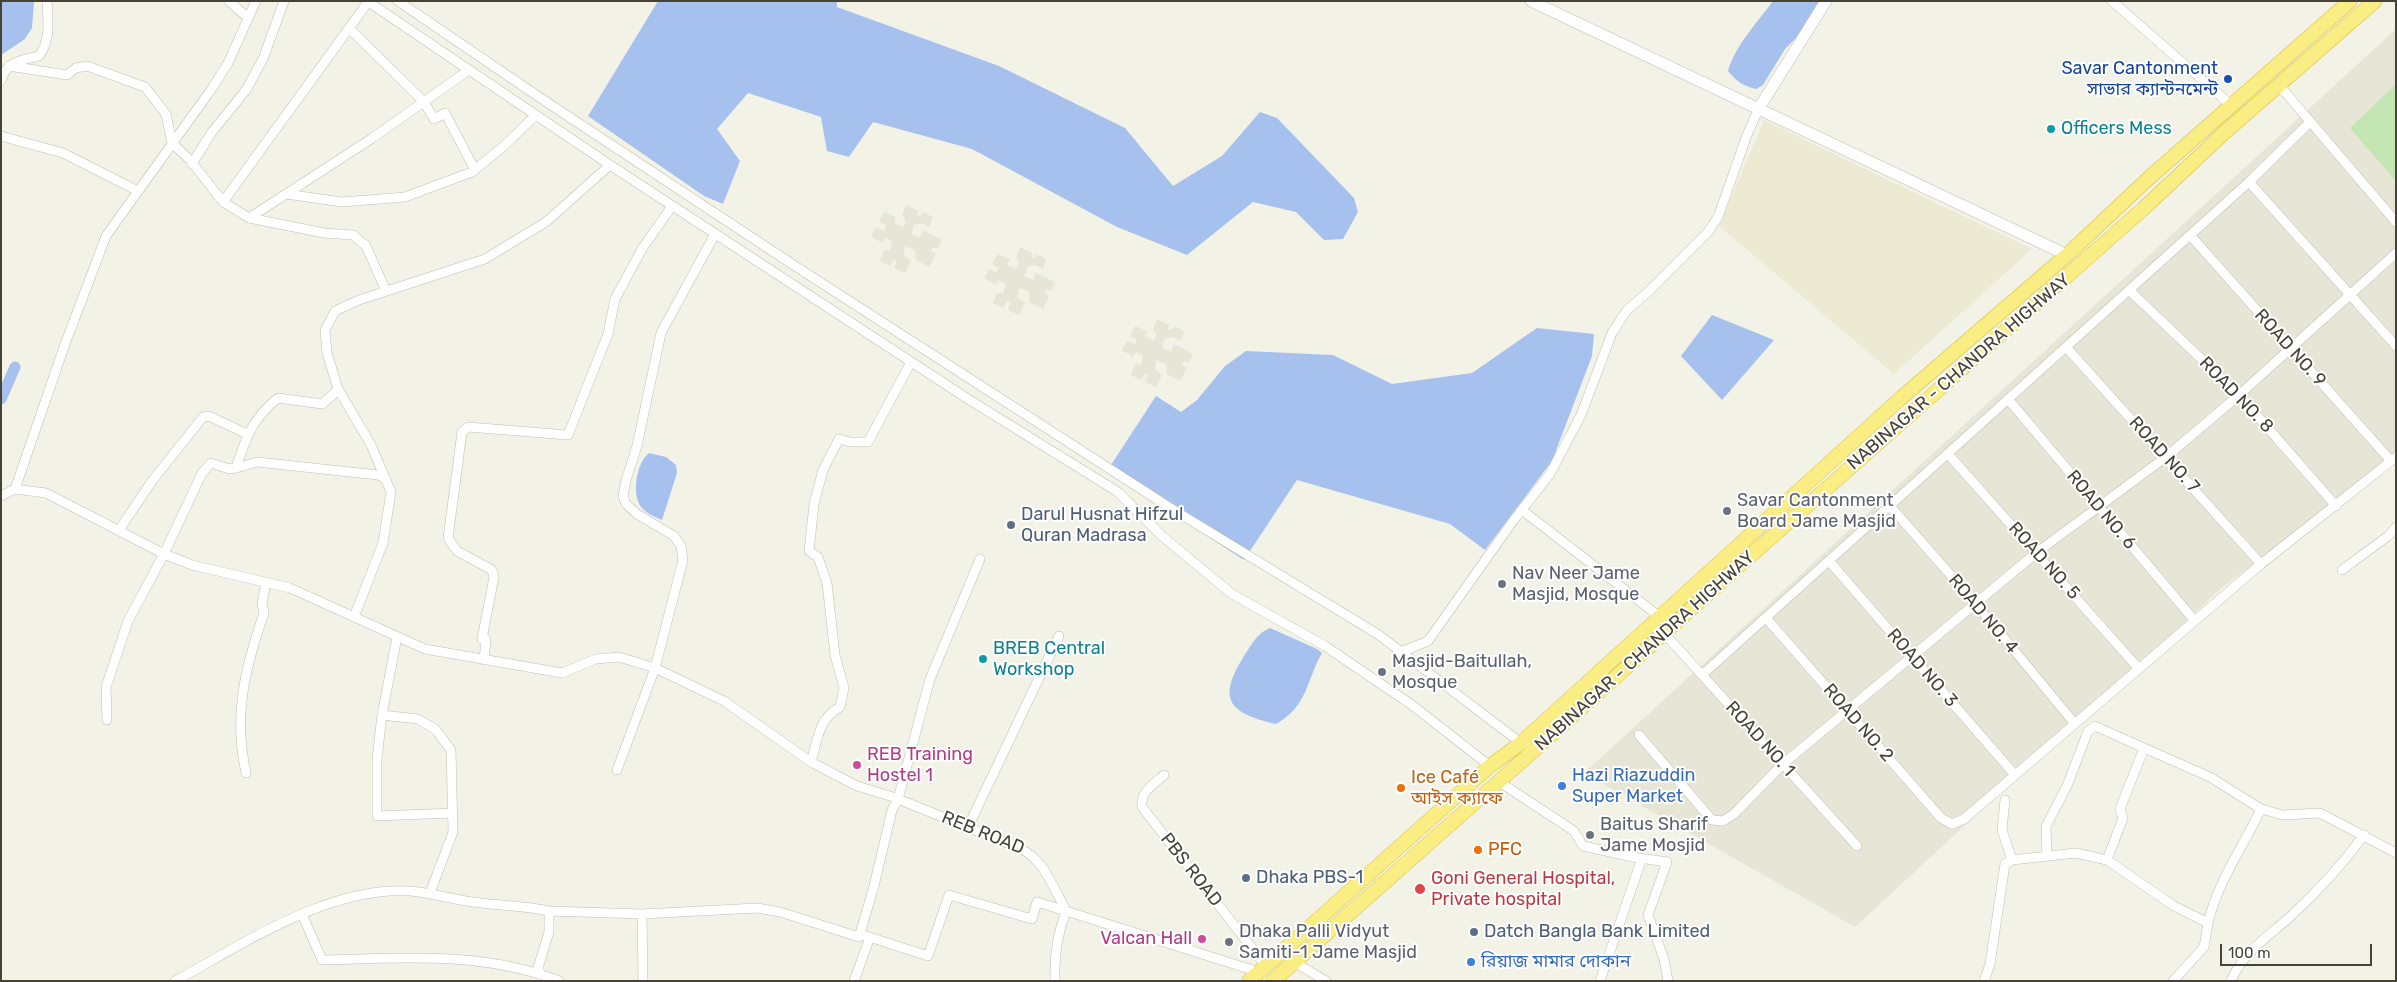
<!DOCTYPE html>
<html>
<head>
<meta charset="utf-8">
<style>
	body { margin:0 }
	#map { position:relative; width:2397px; height:982px; overflow:hidden; background:#f3f2e7; font-family:Rubik,sans-serif }
	canvas { display:block }
	.frame { position:absolute; inset:0; border:2px solid #464336; pointer-events:none }
	.scale { position:absolute; left:2220px; top:944px; width:152px; height:22px; box-sizing:border-box; border:2px solid #464336; border-top:0; padding-left:6px; font-size:15px; line-height:18px; white-space:nowrap; color:#464336; -webkit-text-stroke:4px #fff; paint-order:stroke }
</style>
</head>
<body>
<div id="map">
<canvas width="2397" height="982"></canvas>
<div class="frame"></div>
<div class="scale">100 m</div>
</div>
<script>
const g = document.querySelector('canvas').getContext('2d');
g.lineJoin = 'round';
function paint(path, color) { g.fillStyle = color; g.fill(path, 'evenodd'); }
function stroke(path, color, width, dash) { g.strokeStyle = color; g.lineWidth = width; g.lineCap = dash ? 'butt' : 'round'; g.setLineDash(dash || []); g.stroke(path); }
function write(font, color, halo, rows, align = 'center') {
  g.font = font + ' Rubik,"Noto Sans Bengali",sans-serif'; g.lineWidth = 4; g.setLineDash([]); g.textBaseline = 'middle'; g.strokeStyle = halo; g.fillStyle = color; for (const [text, x, y, turn = 0] of rows) {
    g.save(); g.translate(x, y); g.rotate((+turn || 0) * Math.PI / 180); g.textAlign = isNaN(turn) ? turn : align; if (halo) g.strokeText(text, 0, 0); g.fillText(text, 0, 0); g.restore();
  }
}
paint(new Path2D(`
	M2396,29V458L2336,506L2226,584L1855,927L1584,773Z
	M906,205L918,211L917,215L921,216L923,212L933,217L929,227L922,223L914,225L911,234L920,238L923,230L942,240L937,249L933,247L931,251L936,254L929,267L916,260L915,250L905,246L904,256L911,261L905,273L894,268L897,261L894,259L890,266L880,261L884,250L890,251L892,242L885,238L882,243L871,236L876,227L884,231L886,225L879,222L884,212L896,217L894,223L903,227L906,221L902,215Z
	M1020,247L1032,253L1031,257L1035,258L1036,254L1046,259L1043,269L1035,265L1027,267L1024,276L1033,280L1036,273L1055,282L1051,291L1046,290L1044,293L1049,296L1043,309L1029,302V292L1019,288L1017,298L1025,303L1019,315L1008,310L1010,303L1007,301L1003,308L993,303L997,293H1003L1006,284L998,280L996,285L984,278L989,269L997,273L999,268L992,264L998,254L1010,259L1007,265L1016,269L1019,263L1016,258Z
	M1157,319L1169,325L1168,329L1172,330L1174,326L1184,331L1181,341L1173,337L1165,339L1162,347L1171,352L1174,344L1193,354L1188,363L1184,361L1182,365L1187,368L1180,381L1167,374L1166,364L1156,360L1155,370L1162,375L1156,387L1145,382L1148,375L1145,373L1141,380L1131,375L1135,364L1141,365L1143,356L1136,352L1133,357L1122,350L1127,341L1135,344L1137,339L1130,336L1135,326L1147,331L1145,336L1154,341L1157,335L1153,329Z`), '#e7e5d6');
paint(new Path2D(`
	M1764,120L1896,184L2032,249L1894,374L1719,226Z`), '#ecead2');
paint(new Path2D(`
	M2396,84V181L2350,128Z`), '#c3e6b2');
paint(new Path2D(`
	M1,1H34L32,28L25,39L1,55Z
	M658,1H837V7L999,66L1125,128L1173,186L1222,156L1260,112L1277,118L1354,198L1358,212L1343,239L1324,240L1296,212L1253,202L1187,255L1117,227L972,149L873,122L849,157L827,151L821,117L748,93L717,129L740,161L723,204L704,196L588,116Z
	M1773,1H1819L1798,36L1785,49L1763,85L1756,89C1743,86 1736,81 1728,71C1736,44 1757,23 1773,1Z
	M1712,315L1774,340L1722,400L1681,356Z
	M1537,328L1594,334L1592,356L1552,461L1485,550L1450,524L1297,480L1244,560L1107,471L1156,396L1181,412L1197,400L1225,366L1246,351L1333,355L1392,384L1472,373Z
	M649,453L666,457L676,465L677,473L662,520C656,517 647,514 642,508C631,496 636,463 649,453Z
	M1270,628L1317,649L1322,653C1306,681 1308,706 1276,724C1228,713 1217,699 1244,656C1252,644 1257,633 1270,628Z`), '#a6c1ed');
stroke(new Path2D(`
	M1,399L15,367`), '#a6c1ed', 11);
const minor = new Path2D(`
	M229,1L248,18
	M367,1L610,165L968,399L1118,492L1162,536L1232,594L1325,646L1412,705L1490,766
	M398,1L545,101L792,264L1172,509L1379,635L1521,743
	M2112,1L2231,105
	M349,28L424,102L434,119L445,113L475,170
	M9,66L67,75L76,68L87,66L145,87L166,114L172,143L190,160L223,202L249,218L324,233L353,235L366,246L386,291
	M1,81C7,60 21,61 39,56C51,40 48,20 47,1
	M2279,85L2396,222
	M1,136L63,153L138,191
	M192,164L212,132L246,90L263,59L284,1
	M2249,182L2396,346
	M286,194L342,202L405,197L472,172L505,145L536,115
	M223,202L368,2
	M249,218L371,139L469,70
	M2190,235L2391,461
	M2129,290L2239,395L2336,506
	M2066,347L2261,564
	M2008,399L2194,620
	M1948,454L2139,669
	M236,468L257,462L378,475L386,479
	M15,489L64,347L106,236L213,87L228,63L256,1
	M1,496L15,489L46,493L164,554L192,565L290,588L425,649L562,673L596,659L619,657L655,668L724,701L811,762L857,786L893,797L1004,842C1042,852 1049,879 1066,911L1259,972
	M1890,506L1975,603L2075,724
	M1522,510L1660,617
	M119,530L152,481L203,417L209,416L247,434
	M1829,561L2015,775
	M2342,570L2388,536L2396,527
	M354,617L383,543L391,492L371,445L338,389L327,353L325,330L335,311L359,300L485,259L546,222L610,165
	M1766,618L1941,818L1952,824L1964,819L2261,564L2396,457
	M1664,633L1857,846
	M397,637L382,715L418,719L435,729L451,750L453,832L430,893
	M1401,652L1428,641L1513,521L1550,474L1581,415L1612,333L1627,310L1647,293L1708,232L1718,217L1747,135L1759,108
	M484,660L486,639H482L494,577L492,570L457,551L448,538L462,432L468,427L568,435L608,334L615,299L642,249L672,206
	M1702,675L2249,182L2310,122
	M382,715L377,759V816L453,813
	M107,720L106,687L128,621L164,554L202,473L211,463L229,469L236,468C246,437 252,419 278,398L322,404L338,390
	M1639,735L1712,820L1723,821L1734,814L1783,764L2036,553L2166,457L2239,395L2396,253
	M811,762C818,739 818,719 840,707L844,688L835,655L827,583L818,557L809,551L814,504L823,470L839,439L850,442H868L911,362
	M617,770L655,668L683,560L681,546L674,536L637,514L626,504L623,496L626,480L637,446L661,333L715,234
	M246,773C233,715 245,668 264,613L262,604L266,582
	M1164,775C1153,785 1140,792 1142,807L1266,966
	M1498,781L1574,831L1583,846L1633,857L1667,862L1648,915L1664,959L1668,981
	M2005,800L2002,830L2012,860
	M968,827L1059,636
	M2047,856L2046,826L2067,786L2088,731L2095,726L2144,748
	M2107,860L2174,906L2208,923C2218,881 2243,847 2261,809
	M302,914L322,960C401,958 483,951 559,981
	M642,914L643,981
	M860,934L928,956L949,895L1032,919L1037,902L1066,911C1058,932 1054,958 1055,981
	M1294,962L1326,981
	M540,973L538,968L549,932V911
	M175,981C245,943 329,886 410,891C434,893 457,901 481,903C504,906 527,906 549,911L642,914L757,908L780,912L859,937L874,886L892,810L898,799L930,679L980,559
	M854,981L870,937
	M1600,981L1642,858
	M1984,981L1990,964L2005,864L2012,860L2076,853L2107,860L2123,818L2120,809L2144,748L2210,777L2261,809L2283,815L2320,813L2396,853
	M2173,981L2204,947L2208,923
	M2231,981C2243,952 2269,936 2291,916C2318,891 2342,865 2364,835`);
const tertiary = new Path2D(`
	M1531,1L2067,255
	M1759,108L1826,1`);
const trunk = new Path2D(`
	M1249,981L1490,766L1521,743L1901,398L2067,255L2149,178L2350,1
	M1273,981L1557,730L1740,565L2143,209L2225,132L2375,1`);
stroke(minor, '#c1bead', 10);
stroke(tertiary, '#c1bead', 12);
stroke(trunk, '#d7bf3d', 15);
stroke(minor, '#fff', 9);
stroke(tertiary, '#fff', 11);
stroke(trunk, '#f9ed83', 14);
for (const [x, y, r, color] of [
	[2228,79,5,"#1a4fb4"],
	[2051,129,5,"#0f9aa8"],
	[1727,511,5,"#6b7280"],
	[1011,525,5,"#5c6f8a"],
	[1502,584,5,"#6b7280"],
	[983,659,5,"#0f9aa8"],
	[1382,672,5,"#6b7280"],
	[857,765,5,"#d1479c"],
	[1562,786,5,"#3f7fe0"],
	[1401,788,5,"#e8710a"],
	[1590,835,5,"#6b7280"],
	[1478,850,5,"#e8710a"],
	[1246,878,5,"#5c6f8a"],
	[1420,889,6,"#e0444e"],
	[1474,932,5,"#5c6f8a"],
	[1202,939,5,"#d1479c"],
	[1229,942,5,"#6b7280"],
	[1471,962,5,"#3f7fe0"]
]) { const dot = new Path2D(); dot.arc(x, y, r, 0, 2 * Math.PI); g.fillStyle = color; g.fill(dot); stroke(dot, '#fff', 2); }
write('18px', '#164399', '#fff', [
	["Savar Cantonment",2218,69],
	["সাভার ক্যান্টনমেন্ট",2218,90]
], 'right');
write('18px', '#0d838f', '#fff', [
	["Officers Mess",2061,129],
	["BREB Central",993,649],
	["Workshop",993,670]
], 'left');
write('18px', '#464336', '#fff', [
	["ROAD NO. 9",2290,348,48],
	["NABINAGAR - CHANDRA HIGHWAY",1959,372,-41],
	["ROAD NO. 8",2236,395,46],
	["ROAD NO. 7",2164,455,48],
	["ROAD NO. 6",2101,510,50],
	["ROAD NO. 5",2044,561,48],
	["ROAD NO. 4",1983,614,50],
	["NABINAGAR - CHANDRA HIGHWAY",1645,651,-42],
	["ROAD NO. 3",1922,668,49],
	["ROAD NO. 2",1858,723,49],
	["ROAD NO. 1",1760,739,48],
	["REB ROAD",983,833,22],
	["PBS ROAD",1191,870,52]
]);
write('18px', '#5b616d', '#fff', [
	["Savar Cantonment",1737,501],
	["Board Jame Masjid",1737,522],
	["Nav Neer Jame",1512,574],
	["Masjid, Mosque",1512,595],
	["Masjid-Baitullah,",1392,662],
	["Mosque",1392,683],
	["Baitus Sharif",1600,825],
	["Jame Mosjid",1600,846],
	["Dhaka Palli Vidyut",1239,932],
	["Samiti-1 Jame Masjid",1239,953]
], 'left');
write('18px', '#4e5e75', '#fff', [
	["Darul Husnat Hifzul",1021,515],
	["Quran Madrasa",1021,536],
	["Dhaka PBS-1",1256,878],
	["Datch Bangla Bank Limited",1484,932]
], 'left');
write('18px', '#b23c85', '#fff', [
	["REB Training",867,755],
	["Hostel 1",867,776],
	["Valcan Hall",1192,939,"right"]
], 'left');
write('18px', '#366cbe', '#fff', [
	["Hazi Riazuddin",1572,776],
	["Super Market",1572,797],
	["রিয়াজ মামার দোকান",1481,962]
], 'left');
write('18px', '#c56008', '#fff', [
	["Ice Café",1411,778],
	["আইস ক্যাফে",1411,799],
	["PFC",1488,850]
], 'left');
write('18px', '#be3a42', '#fff', [
	["Goni General Hospital,",1431,879],
	["Private hospital",1431,900]
], 'left');
</script>
</body>
</html>
